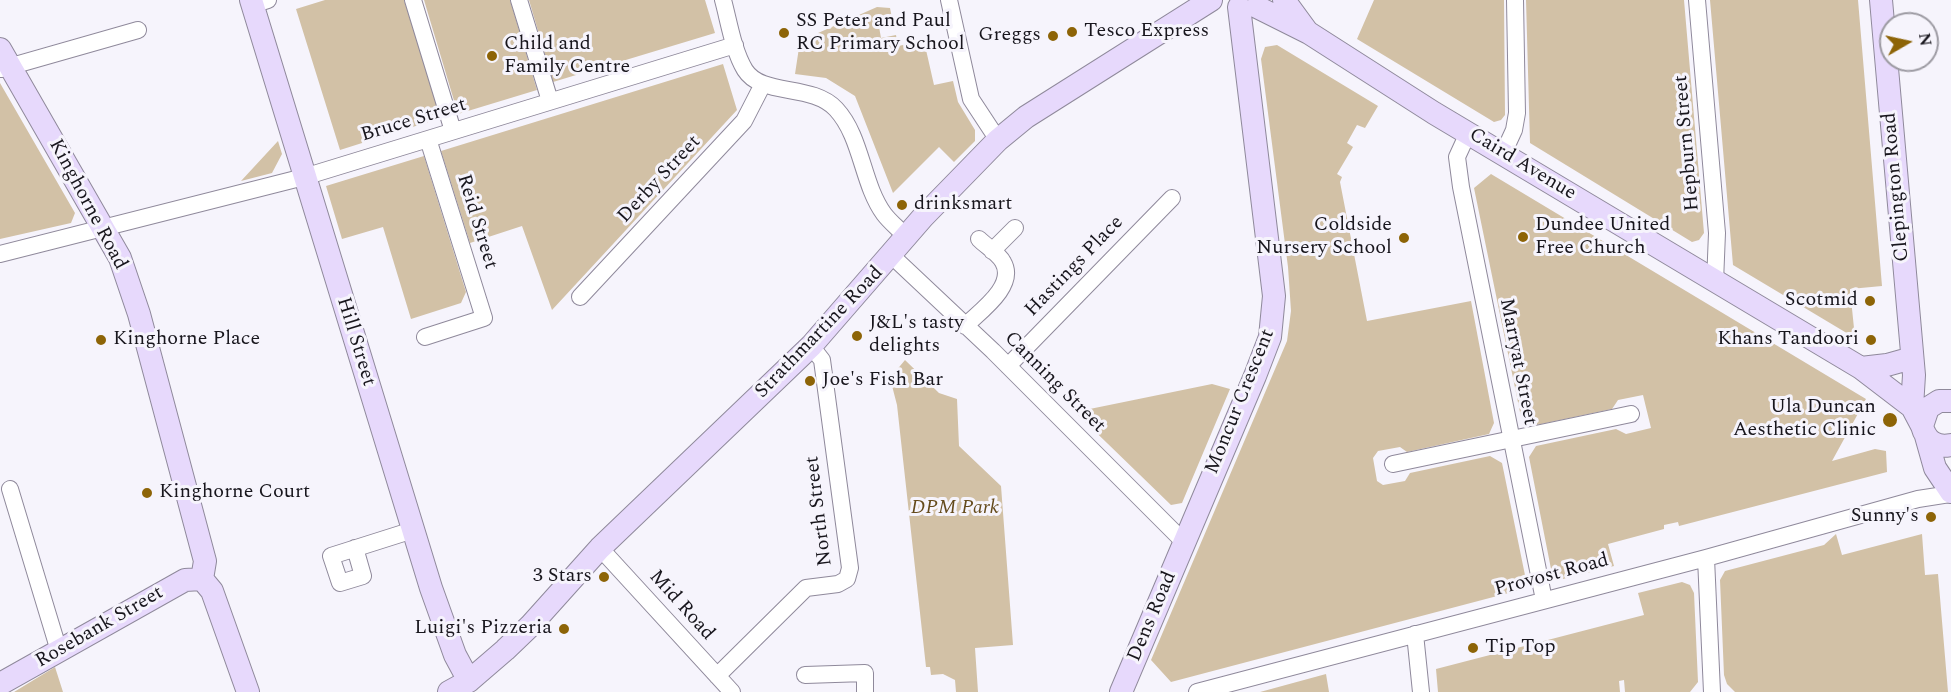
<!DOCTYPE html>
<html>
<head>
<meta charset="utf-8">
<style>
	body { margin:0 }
	#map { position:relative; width:1951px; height:692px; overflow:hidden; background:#f6f4fc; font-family:Spectral,serif }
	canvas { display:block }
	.north { position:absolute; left:1879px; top:12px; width:60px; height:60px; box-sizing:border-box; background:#f6f4fc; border:2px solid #9d9ba3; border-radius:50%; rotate:81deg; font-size:16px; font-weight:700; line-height:24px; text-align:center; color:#18161d }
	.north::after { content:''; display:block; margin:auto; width:21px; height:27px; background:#8d6407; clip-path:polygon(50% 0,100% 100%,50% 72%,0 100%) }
</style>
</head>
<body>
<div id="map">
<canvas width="1951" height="692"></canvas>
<div class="north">N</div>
</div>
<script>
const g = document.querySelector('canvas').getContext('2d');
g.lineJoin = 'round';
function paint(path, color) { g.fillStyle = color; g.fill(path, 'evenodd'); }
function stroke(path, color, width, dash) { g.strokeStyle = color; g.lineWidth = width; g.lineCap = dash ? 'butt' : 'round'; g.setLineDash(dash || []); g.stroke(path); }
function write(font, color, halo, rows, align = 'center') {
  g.font = font + ' Spectral,serif'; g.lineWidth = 6; g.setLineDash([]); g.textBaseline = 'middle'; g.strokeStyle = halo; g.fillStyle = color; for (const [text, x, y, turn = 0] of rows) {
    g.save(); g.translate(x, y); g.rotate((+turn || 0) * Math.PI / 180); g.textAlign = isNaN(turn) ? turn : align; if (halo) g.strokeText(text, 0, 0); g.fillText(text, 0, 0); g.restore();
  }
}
paint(new Path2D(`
	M325,0H404L441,118L340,150L296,9Z
	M424,0H510L537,90L458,114Z
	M529,0H705L715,33L553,82Z
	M1374,0H1504L1505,115L1501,120L1494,122L1357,39Z
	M1526,0H1684L1704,233L1699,240L1692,242L1530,143Z
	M1710,0H1858L1882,286L1850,289L1855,338L1733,265Z
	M877,7L890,8L892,18L878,21L881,38L896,35L898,46L924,41L934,85L953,81L958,102L975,130V141L954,162L939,147L893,193L855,96L826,78L795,74L800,41Z
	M1277,45L1378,106L1365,128L1357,125L1347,143L1353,147L1337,174L1342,177L1340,182L1367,321L1471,301L1494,423L1489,434L1407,452L1400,447L1378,451L1373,458L1377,481L1383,485L1405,481L1410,473L1490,456L1502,463L1526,580L1520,590L1171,682L1151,660L1287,341L1291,311L1288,267L1261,59L1265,47Z
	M723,64L737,110L552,310L522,226L470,243L441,151Z
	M0,83L75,213L71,223L0,239Z
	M278,141L282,154L272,173L241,181Z
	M424,156L466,292L461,303L411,319L383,227L342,239L326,186Z
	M1491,174L1866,399L1832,461L1875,449L1886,451L1887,472L1679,526L1678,522L1664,525V529L1608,544L1614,566L1563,579L1552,574L1529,457L1536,446L1616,429L1626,434L1651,428L1643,395L1618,400L1612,409L1532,426L1521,417L1474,188Z
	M905,360L939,393L957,399L959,446L1001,486L1013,645L975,648L978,692H956L955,680L943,674L931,675L930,667H926L897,405L890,378Z
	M1212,384L1230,389L1182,503L1171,505L1075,412Z
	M1836,534L1842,555L1922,534L1925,575L1938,574L1948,692H1735L1727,684L1724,675L1720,580L1725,571L1824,545Z
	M1682,582L1690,585L1694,593L1698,682L1690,692H1625L1624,680L1619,681L1620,692H1438L1436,669L1644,615L1638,593Z
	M55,667L63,692H14Z
	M1326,674L1329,692H1260Z`), '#d2c1a6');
const street = new Path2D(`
	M413,0L453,131
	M519,0L550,101
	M723,0C729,22 733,50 745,70C762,97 812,83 836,109C862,137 862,184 884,214C890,222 899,229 906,237
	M949,0L971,99L998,140
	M1697,0L1717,233L1715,282
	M253,5L268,0
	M1,69L138,30
	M1468,133L1457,157L1461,187L1544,600
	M1503,154L1514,130L1517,113L1515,0
	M992,251L1015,228
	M0,254L304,177L735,45
	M892,256L993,351L1184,542
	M580,297L744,121L763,84
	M965,326C979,312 1017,286 1003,262C999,254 986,246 979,239
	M425,337L484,318L428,139
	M1008,366L1172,198
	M1393,464L1631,414
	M10,489L59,651
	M355,548L363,576L340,583L331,556L413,530
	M600,548L732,692
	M1706,558L1712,692
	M1415,634L1421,692
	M805,675L865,673V692
	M717,676L806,588L838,584L847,579L850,568L822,360L811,346
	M1197,692L1706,558L1918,499L1951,494`);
const secondary = new Path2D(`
	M251,0L431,588L455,655L469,681
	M1284,0L1306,30
	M1881,0L1914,375L1912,407L1922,426
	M1257,7L1309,33L1434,113L1861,368L1912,407
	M0,49L120,258L139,314L205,561L202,579L212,591L248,692
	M1861,368L1887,365L1912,358
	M1951,401H1939L1928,408L1922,426C1926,441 1936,448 1951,445
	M1926,436L1935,468L1951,492
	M0,684L185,580L202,579
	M449,692L469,681L505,650L530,626L600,548L811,346L923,217L998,140L1026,117L1211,0
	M1121,692L1255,376L1270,337L1274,296L1239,7`);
stroke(street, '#8f899b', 18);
stroke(secondary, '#8f899b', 24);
stroke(street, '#fff', 16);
stroke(secondary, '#e7d9fc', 22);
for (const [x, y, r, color] of [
	[1072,32,6,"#8d6407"],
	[784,33,6,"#8d6407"],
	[1053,36,6,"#8d6407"],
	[492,56,6,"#8d6407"],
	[902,205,6,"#8d6407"],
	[1523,237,6,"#8d6407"],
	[1404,238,6,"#8d6407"],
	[1870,301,6,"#8d6407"],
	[857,336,6,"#8d6407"],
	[101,340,6,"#8d6407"],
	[1871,340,6,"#8d6407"],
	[810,381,6,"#8d6407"],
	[1890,420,8,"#8d6407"],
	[147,493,6,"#8d6407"],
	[1931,517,6,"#8d6407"],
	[604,577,6,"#8d6407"],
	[564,629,6,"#8d6407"],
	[1473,648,6,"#8d6407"]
]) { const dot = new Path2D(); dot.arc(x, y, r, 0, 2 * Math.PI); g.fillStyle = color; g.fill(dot); stroke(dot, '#f6f4fc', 2); }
write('20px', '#18161d', '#f6f4fc', [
	["SS Peter and Paul",796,22],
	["RC Primary School",796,45],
	["Tesco Express",1084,32],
	["Greggs",1041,36,"right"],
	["Child and",504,45],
	["Family Centre",504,68],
	["drinksmart",914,205],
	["Coldside",1392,226,"right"],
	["Nursery School",1392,249,"right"],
	["Dundee United",1535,226],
	["Free Church",1535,249],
	["Scotmid",1858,301,"right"],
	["J&L's tasty",869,324],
	["delights",869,347],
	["Kinghorne Place",113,340],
	["Khans Tandoori",1859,340,"right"],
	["Joe's Fish Bar",822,381],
	["Ula Duncan",1876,408,"right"],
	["Aesthetic Clinic",1876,431,"right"],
	["Kinghorne Court",159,493],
	["Sunny's",1919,517,"right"],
	["3 Stars",592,577,"right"],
	["Luigi's Pizzeria",552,629,"right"],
	["Tip Top",1485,648]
], 'left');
write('20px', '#18161d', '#f6f4fc', [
	["Bruce Street",414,121,-17],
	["Hepburn Street",1688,143,-95],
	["Caird Avenue",1522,165,31],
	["Derby Street",660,180,-47],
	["Clepington Road",1897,187,-95],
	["Kinghorne Road",87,205,62],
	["Reid Street",476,222,73],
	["Hastings Place",1075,267,-46],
	["Strathmartine Road",820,333,-46],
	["Hill Street",355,342,73],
	["Marryat Street",1517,362,79],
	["Canning Street",1054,383,45],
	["Moncur Crescent",1241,402,-68],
	["North Street",820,511,-97],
	["Provost Road",1552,576,-15],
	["Mid Road",681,606,48],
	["Dens Road",1153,617,-67],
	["Rosebank Street",100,628,-30]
]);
write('italic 20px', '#644a1b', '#f6f4fc', [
	["DPM Park",955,509]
]);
</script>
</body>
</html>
